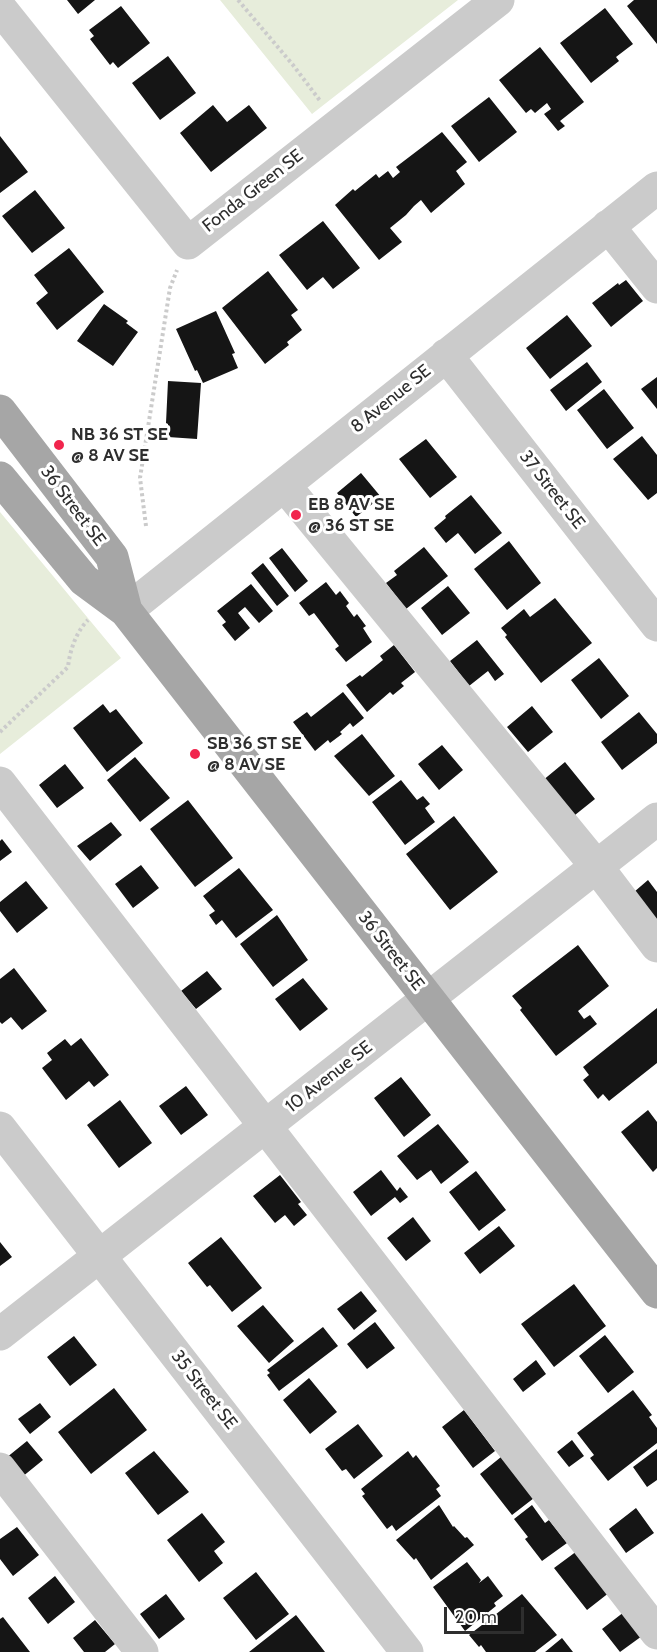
<!DOCTYPE html>
<html>
<head>
<meta charset="utf-8">
<style>
	body { margin:0 }
	#map { position:relative; width:657px; height:1652px; overflow:hidden; background:#fff; font-family:Cabin,sans-serif }
	canvas { display:block }
	.scale { position:absolute; left:444px; top:1607px; width:80px; height:27px; box-sizing:border-box; border:3px solid #2e2e2e; border-top:0; padding-left:8px; font-size:18px; line-height:21px; white-space:nowrap; color:#2e2e2e; -webkit-text-stroke:4px #fff; paint-order:stroke }
</style>
</head>
<body>
<div id="map">
<canvas width="657" height="1652"></canvas>
<div class="scale">20 m</div>
</div>
<script>
const g = document.querySelector('canvas').getContext('2d');
g.lineJoin = 'round';
function paint(path, color) { g.fillStyle = color; g.fill(path, 'evenodd'); }
function stroke(path, color, width, dash) { g.strokeStyle = color; g.lineWidth = width; g.lineCap = dash ? 'butt' : 'round'; g.setLineDash(dash || []); g.stroke(path); }
function write(font, color, halo, rows, align = 'center') {
  g.font = font + ' Cabin,sans-serif'; g.lineWidth = 6; g.setLineDash([]); g.textBaseline = 'middle'; g.strokeStyle = halo; g.fillStyle = color; for (const [text, x, y, turn = 0] of rows) {
    g.save(); g.translate(x, y); g.rotate((+turn || 0) * Math.PI / 180); g.textAlign = isNaN(turn) ? turn : align; if (halo) g.strokeText(text, 0, 0); g.fillText(text, 0, 0); g.restore();
  }
}
paint(new Path2D(`
	M220,0H458L312,114Z
	M0,512L121,658L0,754Z`), '#e7eddb');
paint(new Path2D(`
	M67,0H95L78,14Z
	M634,0H657V44L627,6Z
	M121,6L150,43L118,68L113,62L110,65L90,39L94,36L89,30Z
	M605,8L633,44L616,57L619,61L591,83L560,43Z
	M540,47L584,102L560,121L565,126L558,131L544,114L551,109L547,103L535,113L531,109L526,113L499,80Z
	M168,56L196,93L160,120L132,83Z
	M489,97L517,132L479,162L451,126Z
	M213,105L227,122L249,105L267,128L211,172L180,133Z
	M442,132L467,162L456,171L465,184L431,213L421,200L414,206L406,215L390,228L402,242L379,260L335,205L353,189L355,191L376,174L379,178L388,171L393,178L400,172L396,167Z
	M0,136L28,172L0,193Z
	M35,190L65,228L32,253L2,216Z
	M323,221L360,268L333,289L323,277L307,290L279,255Z
	M69,248L104,292L57,330L36,303L48,293L34,275Z
	M268,271L298,310L291,315L302,330L287,342L289,345L265,364L222,308Z
	M626,280L643,301L611,327L592,303L618,283L619,285Z
	M104,304L128,321L126,323L138,332L113,366L77,341Z
	M216,311L235,353L232,354L238,368L203,383L197,370L195,371L176,329Z
	M567,315L592,346L550,379L526,348Z
	M587,362L602,382L566,411L550,390Z
	M657,377V409L641,389Z
	M168,381L201,383L197,439L168,437V424L166,423Z
	M604,389L634,428L607,449L577,410Z
	M642,436L657,455V493L648,500L613,459Z
	M426,439L457,477L430,498L399,459Z
	M361,473L381,497L356,517L337,493Z
	M471,495L502,533L475,554L458,533L446,543L434,528L446,518L445,516Z
	M509,541L541,583L507,610L474,569Z
	M424,547L448,576L406,609L386,583L397,575L394,571Z
	M282,548L308,581L295,592L269,558Z
	M263,563L289,596L277,606L251,573Z
	M326,582L336,595L340,591L349,603L346,606L354,617L357,614L366,626L363,628L372,642L346,662L335,649L339,646L314,613L309,616L299,603Z
	M251,584L273,611L259,623L245,607L238,613L250,628L235,641L222,625L226,622L217,611Z
	M448,586L470,613L442,635L421,608Z
	M555,598L592,643L541,683L505,637L507,635L501,628L524,609L530,617Z
	M477,640L504,674L495,681L488,671L469,686L450,661Z
	M394,645L415,672L401,683L404,686L393,695L390,692L367,712L346,685L360,675L362,677L383,660L380,656Z
	M599,658L629,696L601,719L571,680Z
	M343,692L364,718L353,727L350,723L340,732L342,734L330,743L328,740L315,751L293,722L307,712L311,717Z
	M103,704L110,713L116,709L143,743L107,772L73,728Z
	M532,706L553,732L528,752L507,727Z
	M639,712L657,734V743L622,770L601,742Z
	M362,734L395,776L369,796L334,756Z
	M442,745L463,770L439,790L418,764Z
	M135,757L170,798L140,822L107,780Z
	M565,762L595,799L565,823L536,786Z
	M65,764L84,788L57,808L39,785Z
	M401,780L417,800L423,796L430,804L425,808L435,822L405,845L372,802Z
	M188,800L233,858L195,887L150,829Z
	M454,816L498,872L450,910L406,854Z
	M111,822L122,835L90,861L77,846Z
	M2,839L12,852L0,861V841Z
	M141,865L159,888L133,908L115,884Z
	M239,868L273,910L236,938L222,920L216,925L209,915L215,911L203,896Z
	M648,880L657,892V936L627,898Z
	M26,881L48,908L17,933L0,911V902Z
	M277,915L308,960L273,987L240,944Z
	M578,945L609,986L578,1011L584,1019L590,1015L597,1024L556,1056L520,1010L522,1008L512,996Z
	M14,968L47,1011L22,1030L11,1017L2,1024L0,1022V979Z
	M207,971L222,989L196,1009L181,991Z
	M303,978L328,1009L300,1031L275,999Z
	M657,1008V1063L609,1101L603,1094L598,1099L583,1080L589,1075L583,1067Z
	M81,1038L109,1075L94,1087L89,1081L66,1100L42,1068L52,1060L47,1053L65,1039L71,1046Z
	M401,1077L431,1115L404,1137L374,1098Z
	M186,1086L208,1115L181,1135L159,1106Z
	M120,1100L152,1143L119,1168L87,1125Z
	M648,1110L657,1122V1168L653,1172L621,1132Z
	M438,1124L469,1162L441,1184L431,1170L417,1180L397,1156Z
	M381,1170L397,1191L400,1187L408,1197L400,1203L395,1197L371,1216L353,1192Z
	M476,1171L506,1210L479,1231L449,1192Z
	M280,1175L301,1202L298,1204L307,1215L294,1226L285,1215L275,1223L253,1196Z
	M413,1217L431,1241L406,1261L387,1238Z
	M499,1226L515,1246L480,1274L464,1253Z
	M221,1237L262,1288L232,1312L210,1285L207,1287L188,1263Z
	M0,1242L12,1257L0,1266Z
	M574,1284L606,1326L554,1367L521,1324Z
	M361,1291L377,1311L354,1330L337,1309Z
	M263,1305L294,1341L269,1363L237,1326Z
	M375,1322L395,1348L367,1369L347,1344Z
	M323,1327L338,1346L279,1391L267,1375L270,1373L267,1370Z
	M605,1335L634,1372L608,1393L579,1356Z
	M74,1336L97,1365L70,1386L47,1357Z
	M536,1360L546,1374L523,1392L513,1379Z
	M309,1378L337,1412L310,1434L283,1400Z
	M114,1388L147,1430L91,1474L58,1432Z
	M633,1390L652,1415L649,1417L657,1428V1443L608,1481L590,1458L594,1455L577,1433Z
	M40,1403L51,1417L30,1434L18,1419Z
	M464,1410L495,1451L473,1468L442,1427Z
	M358,1424L383,1456L354,1479L346,1469L342,1471L325,1449Z
	M572,1440L584,1456L569,1467L557,1452Z
	M27,1441L43,1460L22,1477L6,1458Z
	M657,1449V1480L647,1487L633,1467Z
	M154,1451L189,1492L158,1515L125,1473Z
	M408,1451L413,1458L416,1455L440,1486L436,1489L441,1496L396,1531L392,1525L387,1529L362,1496L365,1494L361,1489Z
	M501,1457L534,1498L512,1515L480,1474Z
	M439,1505L453,1527L454,1526L465,1538L467,1537L474,1545L431,1580L416,1558L414,1560L396,1540Z
	M532,1505L545,1523L549,1520L567,1543L542,1561L525,1539L528,1537L514,1519Z
	M636,1508L654,1533L626,1553L609,1529Z
	M202,1513L225,1542L214,1551L223,1563L199,1582L167,1540Z
	M17,1527L39,1555L13,1576L0,1559V1539Z
	M577,1551L610,1592L587,1610L554,1568Z
	M467,1562L481,1580L479,1583L488,1576L503,1596L494,1603L496,1606L465,1631L433,1587Z
	M256,1572L289,1614L256,1640L223,1598Z
	M55,1576L75,1602L48,1624L28,1598Z
	M166,1594L185,1619L159,1639L140,1614Z
	M522,1594L557,1635L535,1652H486L481,1645L479,1647L469,1635Z
	M624,1612L642,1636L620,1652L602,1629Z
	M296,1615L325,1652H249Z
	M3,1617L30,1652H0V1619Z
	M95,1620L115,1644L105,1652H84L73,1638Z
	M562,1638L573,1652H545Z`), '#151515');
stroke(new Path2D(`
	M238,0L293,65L321,102
	M146,526L140,478L170,288L177,270
	M0,732L68,667C70,650 76,632 88,620`), '#cbcbcb', 4, [3, 3]);
stroke(new Path2D(`
	M0,8L188,243L498,0
	M608,226L657,287
	M446,355L657,625
	M285,486L597,867L657,946
	M126,611C304,471 479,328 657,188
	M0,783L657,1633
	M0,1128L407,1652
	M0,1334L657,819
	M0,1469L142,1652`), '#cbcbcb', 33);
stroke(new Path2D(`
	M0,411L112,557L126,611
	M0,478L84,580L126,611L657,1292`), '#a6a6a6', 33);
for (const [x, y, r, color] of [
	[59,445,6,"#f1254d"],
	[296,515,6,"#f1254d"],
	[195,754,6,"#f1254d"]
]) { const dot = new Path2D(); dot.arc(x, y, r, 0, 2 * Math.PI); g.fillStyle = color; g.fill(dot); stroke(dot, '#fff', 2); }
write('18px', '#2e2e2e', '#fff', [
	["Fonda Green SE",253,191,-38],
	["8 Avenue SE",391,399,-39],
	["37 Street SE",552,490,52],
	["36 Street SE",73,506,53],
	["36 Street SE",391,951,52],
	["10 Avenue SE",329,1077,-38],
	["35 Street SE",204,1390,52]
]);
write('bold 18px', '#2e2e2e', '#fff', [
	["NB 36 ST SE",71,435],
	["@ 8 AV SE",71,456],
	["EB 8 AV SE",308,505],
	["@ 36 ST SE",308,526],
	["SB 36 ST SE",207,744],
	["@ 8 AV SE",207,765]
], 'left');
</script>
</body>
</html>
